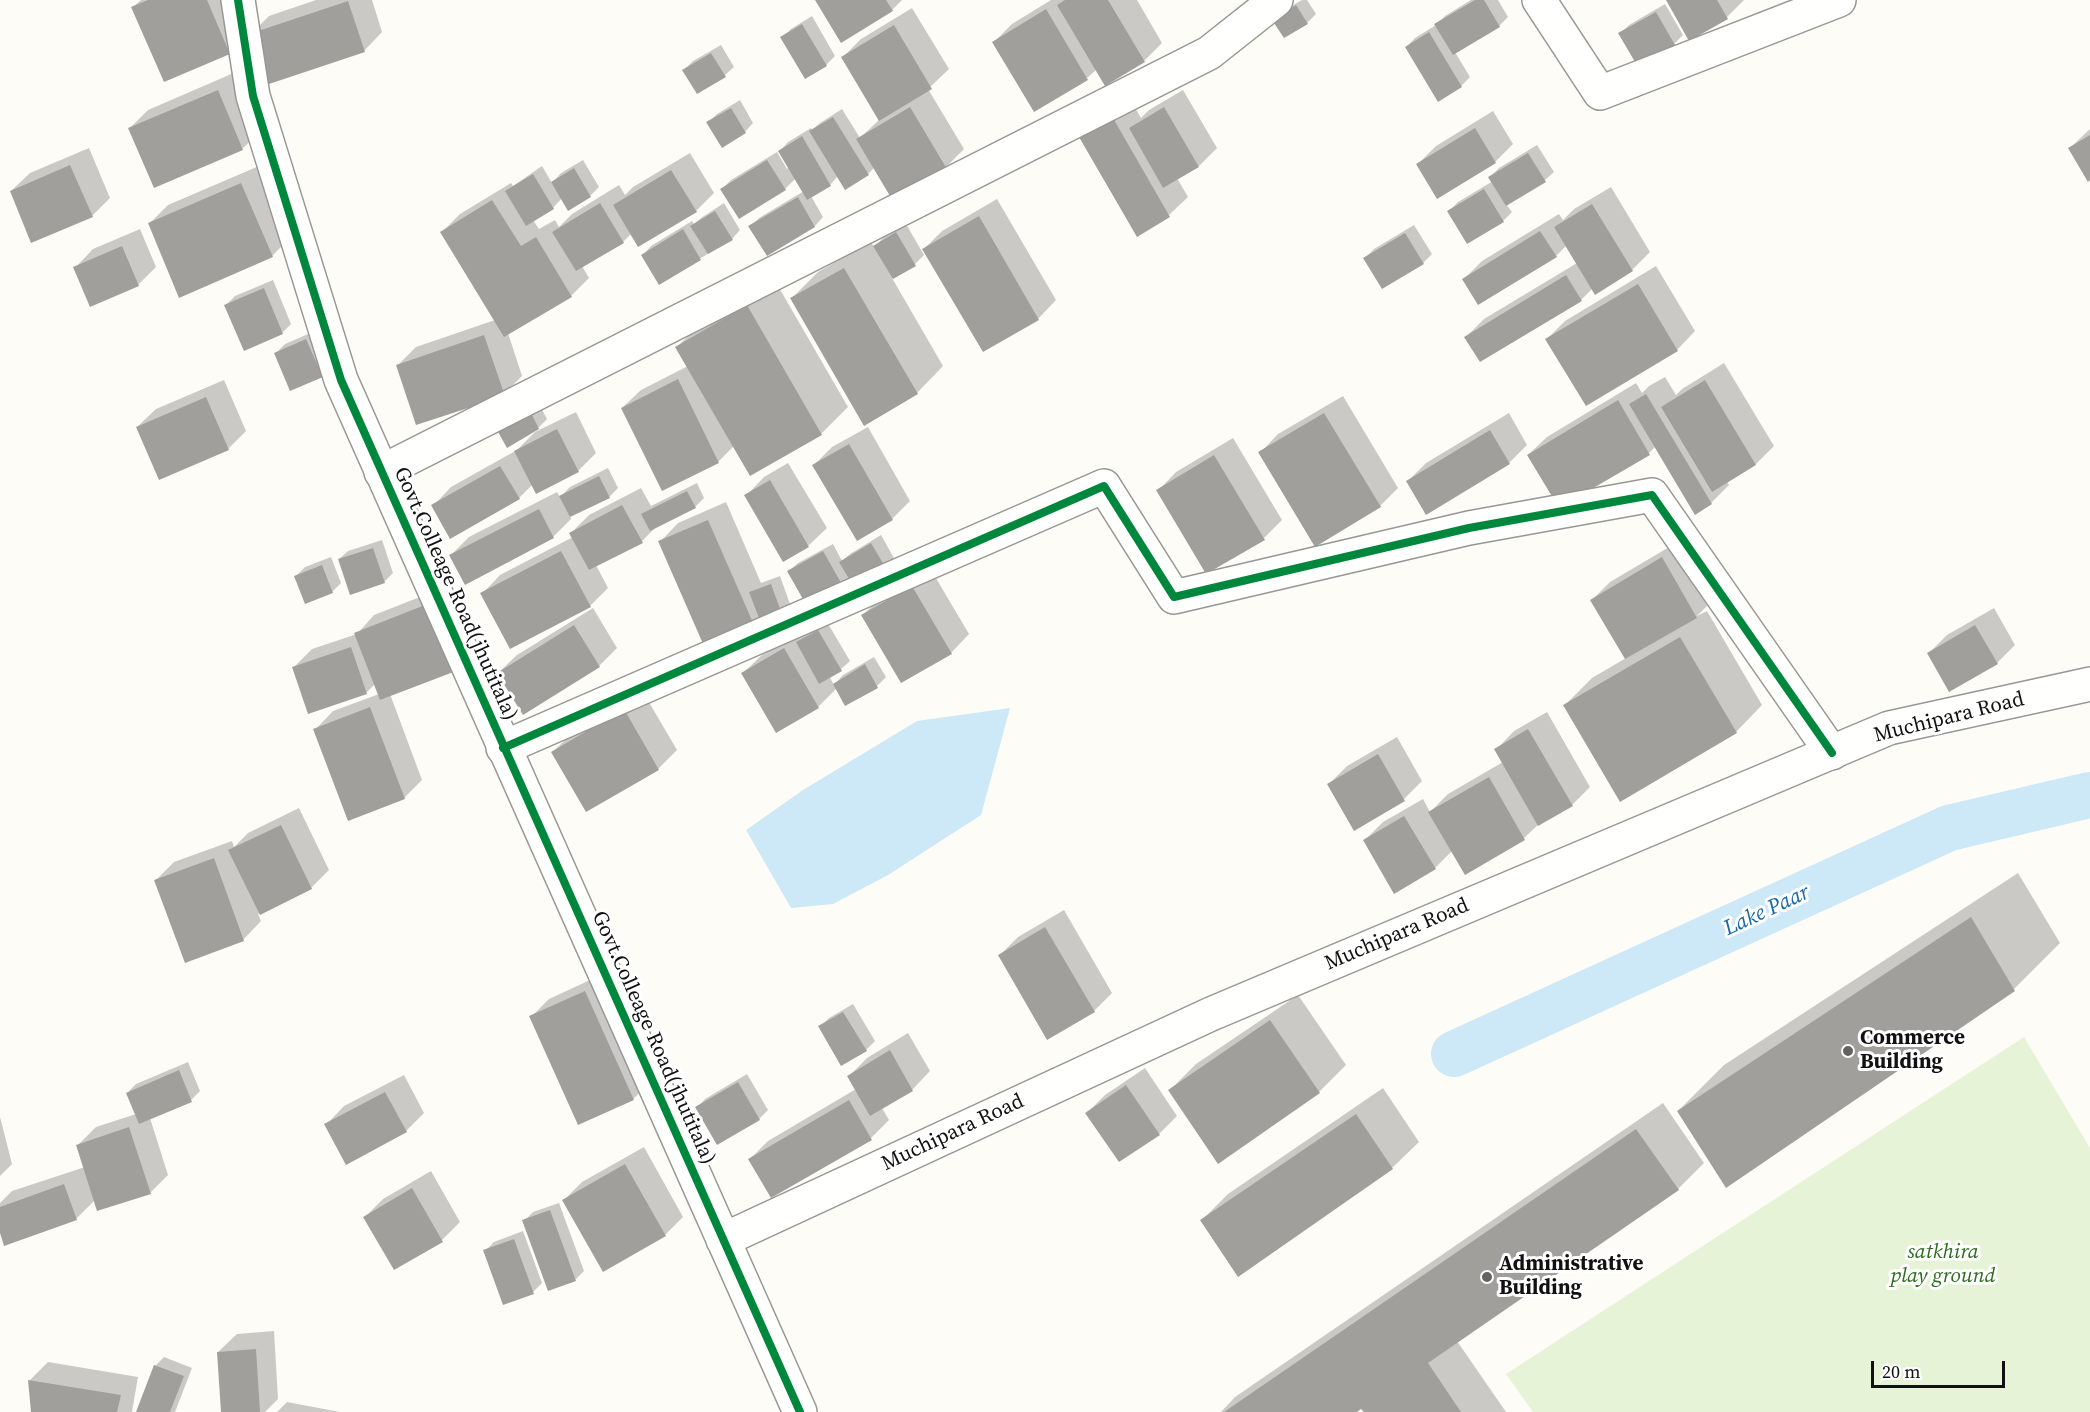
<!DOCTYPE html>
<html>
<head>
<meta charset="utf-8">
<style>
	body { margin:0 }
	#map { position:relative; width:2090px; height:1412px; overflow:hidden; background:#fdfcf7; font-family:"Source Serif 4",serif }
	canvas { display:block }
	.scale { position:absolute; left:1871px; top:1361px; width:134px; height:27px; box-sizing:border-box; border:3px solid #111; border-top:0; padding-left:8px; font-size:18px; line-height:21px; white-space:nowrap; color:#111; -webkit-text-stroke:4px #fff; paint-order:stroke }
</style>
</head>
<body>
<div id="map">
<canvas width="2090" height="1412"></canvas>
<div class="scale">20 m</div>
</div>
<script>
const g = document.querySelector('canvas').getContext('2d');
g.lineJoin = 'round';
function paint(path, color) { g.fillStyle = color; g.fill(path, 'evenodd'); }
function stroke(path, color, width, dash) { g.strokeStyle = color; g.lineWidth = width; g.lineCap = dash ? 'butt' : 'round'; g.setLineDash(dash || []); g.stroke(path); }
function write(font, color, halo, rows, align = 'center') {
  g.font = font + ' "Source Serif 4",serif'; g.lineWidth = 6; g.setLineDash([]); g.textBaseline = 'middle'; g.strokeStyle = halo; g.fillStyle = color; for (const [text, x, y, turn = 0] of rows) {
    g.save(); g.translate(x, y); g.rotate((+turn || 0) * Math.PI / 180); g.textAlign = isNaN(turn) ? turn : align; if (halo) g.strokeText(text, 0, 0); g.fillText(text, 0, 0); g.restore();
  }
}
paint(new Path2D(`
	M2024,1037L2090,1148V1412H1533L1506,1374Z`), '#e7f3d7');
paint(new Path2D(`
	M1010,708L981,815L888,875L833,904L791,908L746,830L803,790L917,721Z`), '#cde8f7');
paint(new Path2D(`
	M141,0H233L230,53L165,80L133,7Z
	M316,0H372L382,32L364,51L251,34L269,16Z
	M817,0H902L892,10Z
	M1051,0H1137L1162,43L1144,61L1106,84L1097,69L1087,78L994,42L1012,24Z
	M1302,0H1307L1316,14L1307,23L1283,11Z
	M1471,0H1498L1508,17L1499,26L1455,52L1470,77L1461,86L1406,47L1415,38L1436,25L1445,16Z
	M1667,0H1744L1727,17Z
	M1665,4L1683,35L1674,44L1620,34L1629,25Z
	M912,8L949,69L928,89L964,149L946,167L893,199L875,167L868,174L838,176L830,185L811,196L823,217L815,226L767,254L750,227L759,218L804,191L796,178L785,189H722L731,180L777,152L787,169L789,167L780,151L788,142L811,128L812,130L820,123L842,109L860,138L880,119L843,57L861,39Z
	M812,16L835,56L826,65L782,38L791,29Z
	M721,45L734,67L725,75L698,92L684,70L693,61Z
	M236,72L261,131L242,149L130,128L148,110Z
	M1183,90L1217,148L1199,166L1177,178L1188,197L1169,215L1137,235L1080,137L1131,100L1141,118L1149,110Z
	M740,100L753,123L745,132L708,123L717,114Z
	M1493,111L1513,144L1495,162L1418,164L1436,146Z
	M2090,129V179L2070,148Z
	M1537,145L1554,172L1545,180L1506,204L1512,212L1503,221L1449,211L1458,202L1493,181L1490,177L1499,168Z
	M89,148L110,198L92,216L11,191L30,173Z
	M690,153L714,193L696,211L632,233L623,242L582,266L589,278L571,296L508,333L522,376L504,394L398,365L416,347L495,320L442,232L460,214L511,183L513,186L542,166L552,183L561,173L583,160L599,187L590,196L562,198L553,208L533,220L539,229L555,220L559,227L572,214L619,185L625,195L633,187Z
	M259,166L290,238L272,256L150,223L168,205Z
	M1611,187L1650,252L1632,270L1593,288L1581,300L1466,337L1484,319L1577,263L1567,245L1556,256L1464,279L1482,261L1559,214L1563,220L1574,209Z
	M997,199L1056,300L1038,319L924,249L942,231Z
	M724,203L740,230L732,239L660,283L643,255L651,246L692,221L694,224L701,218Z
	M906,224L924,255L915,264L892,278L943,366L917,393L792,298L818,272L871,242L874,247L884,237Z
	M1414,225L1432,254L1423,263L1365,258L1374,249Z
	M140,229L156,267L138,285L75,268L93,249Z
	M1656,266L1695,331L1677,350L1547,339L1565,321Z
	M774,279L848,407L821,434L751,474L734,446L718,462L662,489L622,408L641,390L688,366L677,347L704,320Z
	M273,280L291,324L282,333L226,305L235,296Z
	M315,331L331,367L322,376L276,353L285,344Z
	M1724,363L1774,446L1756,464L1727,481L1729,485L1711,503L1656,446L1649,453L1528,455L1547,437L1636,383L1642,393L1649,386L1665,377L1676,395L1682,389Z
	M224,380L246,431L228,449L137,427L156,409Z
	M1343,396L1398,488L1380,506L1260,453L1278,434Z
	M539,404L547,419L537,429L507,446Z
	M576,412L596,453L578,471L533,484L519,498L433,506L451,487L517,450L535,432Z
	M1509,413L1527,445L1509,463L1408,481L1426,463Z
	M868,427L910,501L892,519L814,465L832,447Z
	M1233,438L1282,520L1264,538L1158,491L1176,472Z
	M788,463L827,528L808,546L746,496L764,477Z
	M608,468L618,488L609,497L570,515L571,519L553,537L451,555L469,537L557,492L560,497L570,487Z
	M697,483L704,498L695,507L658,525L642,541L596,565L608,588L590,606L482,594L500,575L573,537L571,533L589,515L641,488L651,506Z
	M726,502L761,583L780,576L791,607L760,616L753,623L660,542L678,523Z
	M881,535L895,560L843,587L789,571L798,563L833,544L842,561L850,554Z
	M382,540L393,573L384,582L339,559L348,551Z
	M1681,540L1714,599L1697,616L1707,611L1762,705L1736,732L1565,705L1592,678L1626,658L1592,600L1610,582Z
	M331,557L341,583L332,592L296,576L305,567Z
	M930,568L969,634L951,653L902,681L863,615L881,597Z
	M448,586L390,694L422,780L404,798L315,730L333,711L379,694L375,684L366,693L294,667L312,649L357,634L374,615Z
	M593,608L617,648L599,666L498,673L517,655Z
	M1994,608L2015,645L1997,663L1929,653L1947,635Z
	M827,622L850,661L841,669L829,676L834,685L843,675L874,657L886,677L877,686L846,704L837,688L818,707L743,673L762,655L803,631L805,635Z
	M643,692L677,750L658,769L587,810L553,752L571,734Z
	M1547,712L1590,787L1572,805L1539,824L1524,838L1465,873L1452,851L1435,868L1365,840L1383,822L1423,799L1430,812L1448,794L1503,762L1496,750L1514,731Z
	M1397,737L1422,781L1404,799L1329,784L1347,766Z
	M299,808L329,870L311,888L258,914L261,921L243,940L156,880L174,862L232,841L234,847L248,833Z
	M2018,873L2060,943L2014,989L1678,1111L1724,1065Z
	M1064,910L1112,993L1094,1011L1000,955L1018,937Z
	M603,974L652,1081L633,1099L531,1017L549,999Z
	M1298,995L1346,1065L1319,1092L1170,1090L1196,1064Z
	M853,1004L875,1041L866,1050L820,1027L829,1018Z
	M908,1033L930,1071L912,1090L882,1108L889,1120L871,1138L750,1159L768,1141L856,1089L849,1076L867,1058Z
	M188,1062L200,1091L191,1100L150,1118L168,1175L150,1193L95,1200L76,1219L0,1229V1203L12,1191L85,1167L78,1145L96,1127L136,1114L127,1093L136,1084Z
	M1145,1068L1177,1116L1159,1134L1087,1113L1105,1095Z
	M747,1074L768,1110L759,1119L697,1108L705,1099Z
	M404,1075L424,1113L406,1131L326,1125L344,1106Z
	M1383,1088L1419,1142L1392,1168L1202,1220L1228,1194Z
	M1663,1103L1704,1163L1678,1189L1457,1341L1506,1412H1365L1362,1407L1354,1412H1221L1235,1397Z
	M0,1117L12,1164L0,1176Z
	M644,1147L683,1217L665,1235L564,1200L582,1182Z
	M431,1171L460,1222L442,1240L394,1268L365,1217L383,1199Z
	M559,1203L584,1271L575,1280L524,1221L533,1212Z
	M523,1231L542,1283L533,1292L485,1251L494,1242Z
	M274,1331L278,1399L265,1412H222L218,1352L237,1334Z
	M164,1357L192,1368L175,1412H137L155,1366Z
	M48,1362L138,1377L132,1412H33L30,1380Z
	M287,1402L340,1412H277Z`), '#0003');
stroke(new Path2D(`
	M1454,1054L1949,828L2090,795`), '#cde8f7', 46);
paint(new Path2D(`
	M148,0H207L230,54L164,82L131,7Z
	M815,0H886L893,11L841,43Z
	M1065,0H1108L1145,62L1105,86L1057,5Z
	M1475,0H1484L1500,27L1453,55L1434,24Z
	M1666,0H1717L1728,19L1689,41Z
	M348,1L365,52L266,85L249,34Z
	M1296,5L1308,24L1284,38L1272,20Z
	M1046,9L1088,80L1034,112L992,42Z
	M1656,12L1675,45L1638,67L1618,33Z
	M802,24L827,66L805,79L780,37Z
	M894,25L932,89L879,121L841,57Z
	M1429,32L1462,87L1438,102L1405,47Z
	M711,53L726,77L697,94L682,70Z
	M218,90L243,150L154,188L128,128Z
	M910,107L947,169L893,201L856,139Z
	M1164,107L1199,167L1163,188L1129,128Z
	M731,108L746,133L722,148L706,122Z
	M833,117L869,175L845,190L809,131Z
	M1113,118L1170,217L1137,237L1079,137Z
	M1475,128L1496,163L1437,199L1416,164Z
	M2090,135V180L2088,182L2068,148Z
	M802,136L831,186L807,200L778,151Z
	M1528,153L1546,182L1506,206L1488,177Z
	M767,160L786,190L739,219L720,189Z
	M70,165L93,217L31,243L10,191Z
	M574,168L591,197L568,211L551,182Z
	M671,170L697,212L638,247L613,205Z
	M533,174L554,209L526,226L505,191Z
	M241,183L273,257L179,298L148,223Z
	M1484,189L1504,222L1467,244L1447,211Z
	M798,197L815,227L767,256L748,226Z
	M492,200L521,246L536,237L572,297L504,337L440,232Z
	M600,203L624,243L576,271L552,232Z
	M1592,204L1633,271L1595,295L1554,227Z
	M715,211L733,240L708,254L690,226Z
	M979,216L1039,320L983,352L922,249Z
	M683,229L701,260L659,285L641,255Z
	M1540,231L1557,257L1478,305L1462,279Z
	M896,232L916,266L893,279L873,246Z
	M1405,233L1424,264L1382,289L1363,258Z
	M122,246L139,286L90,307L73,267Z
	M844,268L918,394L864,426L790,298Z
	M1566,275L1582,301L1480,362L1464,337Z
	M1638,284L1678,351L1586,406L1545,339Z
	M264,288L283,334L244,351L224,305Z
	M747,305L822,435L750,476L675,347Z
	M484,335L505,396L416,425L396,365Z
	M306,339L323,377L290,391L274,353Z
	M678,379L719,463L662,491L621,408Z
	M1705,380L1756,465L1712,492L1661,407Z
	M1646,394L1712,504L1695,515L1629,404Z
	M206,397L229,450L159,480L136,427Z
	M1618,400L1650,455L1559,508L1527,455Z
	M530,411L539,429L507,448L497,430Z
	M1324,413L1381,507L1315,547L1258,452Z
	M557,429L579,472L536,494L514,451Z
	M1490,430L1510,464L1426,515L1406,481Z
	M849,444L893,520L857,541L812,465Z
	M1214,455L1265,540L1206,574L1156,490Z
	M500,466L520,499L450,539L431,505Z
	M599,476L610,498L570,517L559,496Z
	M770,480L809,547L783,562L744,495Z
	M687,491L696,508L650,531L641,514Z
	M622,505L643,543L589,570L569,533Z
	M539,509L554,538L465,585L449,555Z
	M708,520L754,625L704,646L658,541Z
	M871,543L887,570L855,589L839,562Z
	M373,548L385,583L350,595L338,559Z
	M561,551L591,607L510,649L480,593Z
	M823,551L844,588L808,608L787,571Z
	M1662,557L1697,618L1625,659L1590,600Z
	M322,565L333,593L305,604L294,576Z
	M771,584L783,617L762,626L749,592Z
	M912,586L952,654L901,683L861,615Z
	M430,603L456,671L380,700L354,633Z
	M574,625L600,667L523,715L497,673Z
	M1975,625L1998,664L1949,692L1927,653Z
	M818,630L842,671L819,684L796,642Z
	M1680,637L1737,733L1620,802L1563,705Z
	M351,647L367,694L308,714L292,667Z
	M784,648L819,708L776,733L741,673Z
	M865,664L878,688L845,706L833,684Z
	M370,707L405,799L348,821L313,729Z
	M624,709L659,770L586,812L551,752Z
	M1528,729L1573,806L1538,826L1494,749Z
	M1378,754L1405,801L1354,831L1327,784Z
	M1489,777L1525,840L1465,875L1428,812Z
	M1404,816L1436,869L1394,894L1363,840Z
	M281,825L312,889L260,915L228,850Z
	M214,858L244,941L185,963L154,880Z
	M1971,917L2015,991L1726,1188L1677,1111Z
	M1045,927L1095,1012L1047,1040L998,955Z
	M585,991L634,1100L578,1125L529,1016Z
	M843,1012L867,1051L841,1066L818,1026Z
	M1270,1020L1320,1093L1218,1164L1168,1090Z
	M890,1050L913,1091L870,1116L847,1076Z
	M179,1070L192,1102L139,1124L126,1093Z
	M738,1082L760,1120L717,1145L695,1107Z
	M1126,1085L1160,1135L1119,1162L1085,1113Z
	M385,1092L407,1132L346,1165L324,1124Z
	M849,1100L872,1140L771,1198L748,1159Z
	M1356,1114L1393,1169L1238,1277L1200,1220Z
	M129,1127L151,1194L97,1211L76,1145Z
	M1636,1129L1679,1190L1428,1363L1461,1412H1364L1361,1409L1357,1412H1224Z
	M625,1164L666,1236L603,1272L562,1200Z
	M64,1184L77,1220L4,1246L0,1233V1207Z
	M412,1188L443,1242L394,1270L363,1217Z
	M550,1210L576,1281L548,1291L522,1220Z
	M514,1239L534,1294L503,1305L483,1250Z
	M256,1349L260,1412H221L217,1352Z
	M154,1365L184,1376L170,1412H136Z
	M28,1380L121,1395L117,1412H31Z`), '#a19f9c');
const minor = new Path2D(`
	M1539,0L1600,93L1839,0
	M381,472L1209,53L1276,0
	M503,748L1104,486L1174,597L1469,528L1652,495L1832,753`);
const tertiary = new Path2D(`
	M238,0L253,96L341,380L800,1412
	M723,1240L1211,1014L1889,728L2090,684`);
stroke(minor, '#979795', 36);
stroke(tertiary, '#979795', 36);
stroke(minor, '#fffffe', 33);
stroke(tertiary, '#fffffe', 33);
stroke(new Path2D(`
	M238,0L253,96L341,380L800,1412
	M503,748L1104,486L1174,597L1469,528L1652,495L1832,753`), '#00873e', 8);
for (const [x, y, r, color] of [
	[1848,1051,6,"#646362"],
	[1487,1277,6,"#646362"]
]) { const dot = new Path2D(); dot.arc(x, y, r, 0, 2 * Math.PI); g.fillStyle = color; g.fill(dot); stroke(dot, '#fff', 2); }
write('21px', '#111', '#fff', [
	["Govt.Colleage Road(jhutitala)",455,594,66],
	["Muchipara Road",1949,718,-14],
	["Muchipara Road",1397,935,-23],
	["Govt.Colleage Road(jhutitala)",653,1038,66],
	["Muchipara Road",953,1133,-25]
]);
write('bold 21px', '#111', '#fff', [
	["Commerce",1860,1039],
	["Building",1860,1063],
	["Administrative",1499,1265],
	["Building",1499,1289]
], 'left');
write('italic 21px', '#2f6b1f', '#fff', [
	["satkhira",1943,1253],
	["play ground",1943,1277]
]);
write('italic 22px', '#1768a6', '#fff', [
	["Lake Paar",1767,911,-25]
]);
</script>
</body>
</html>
